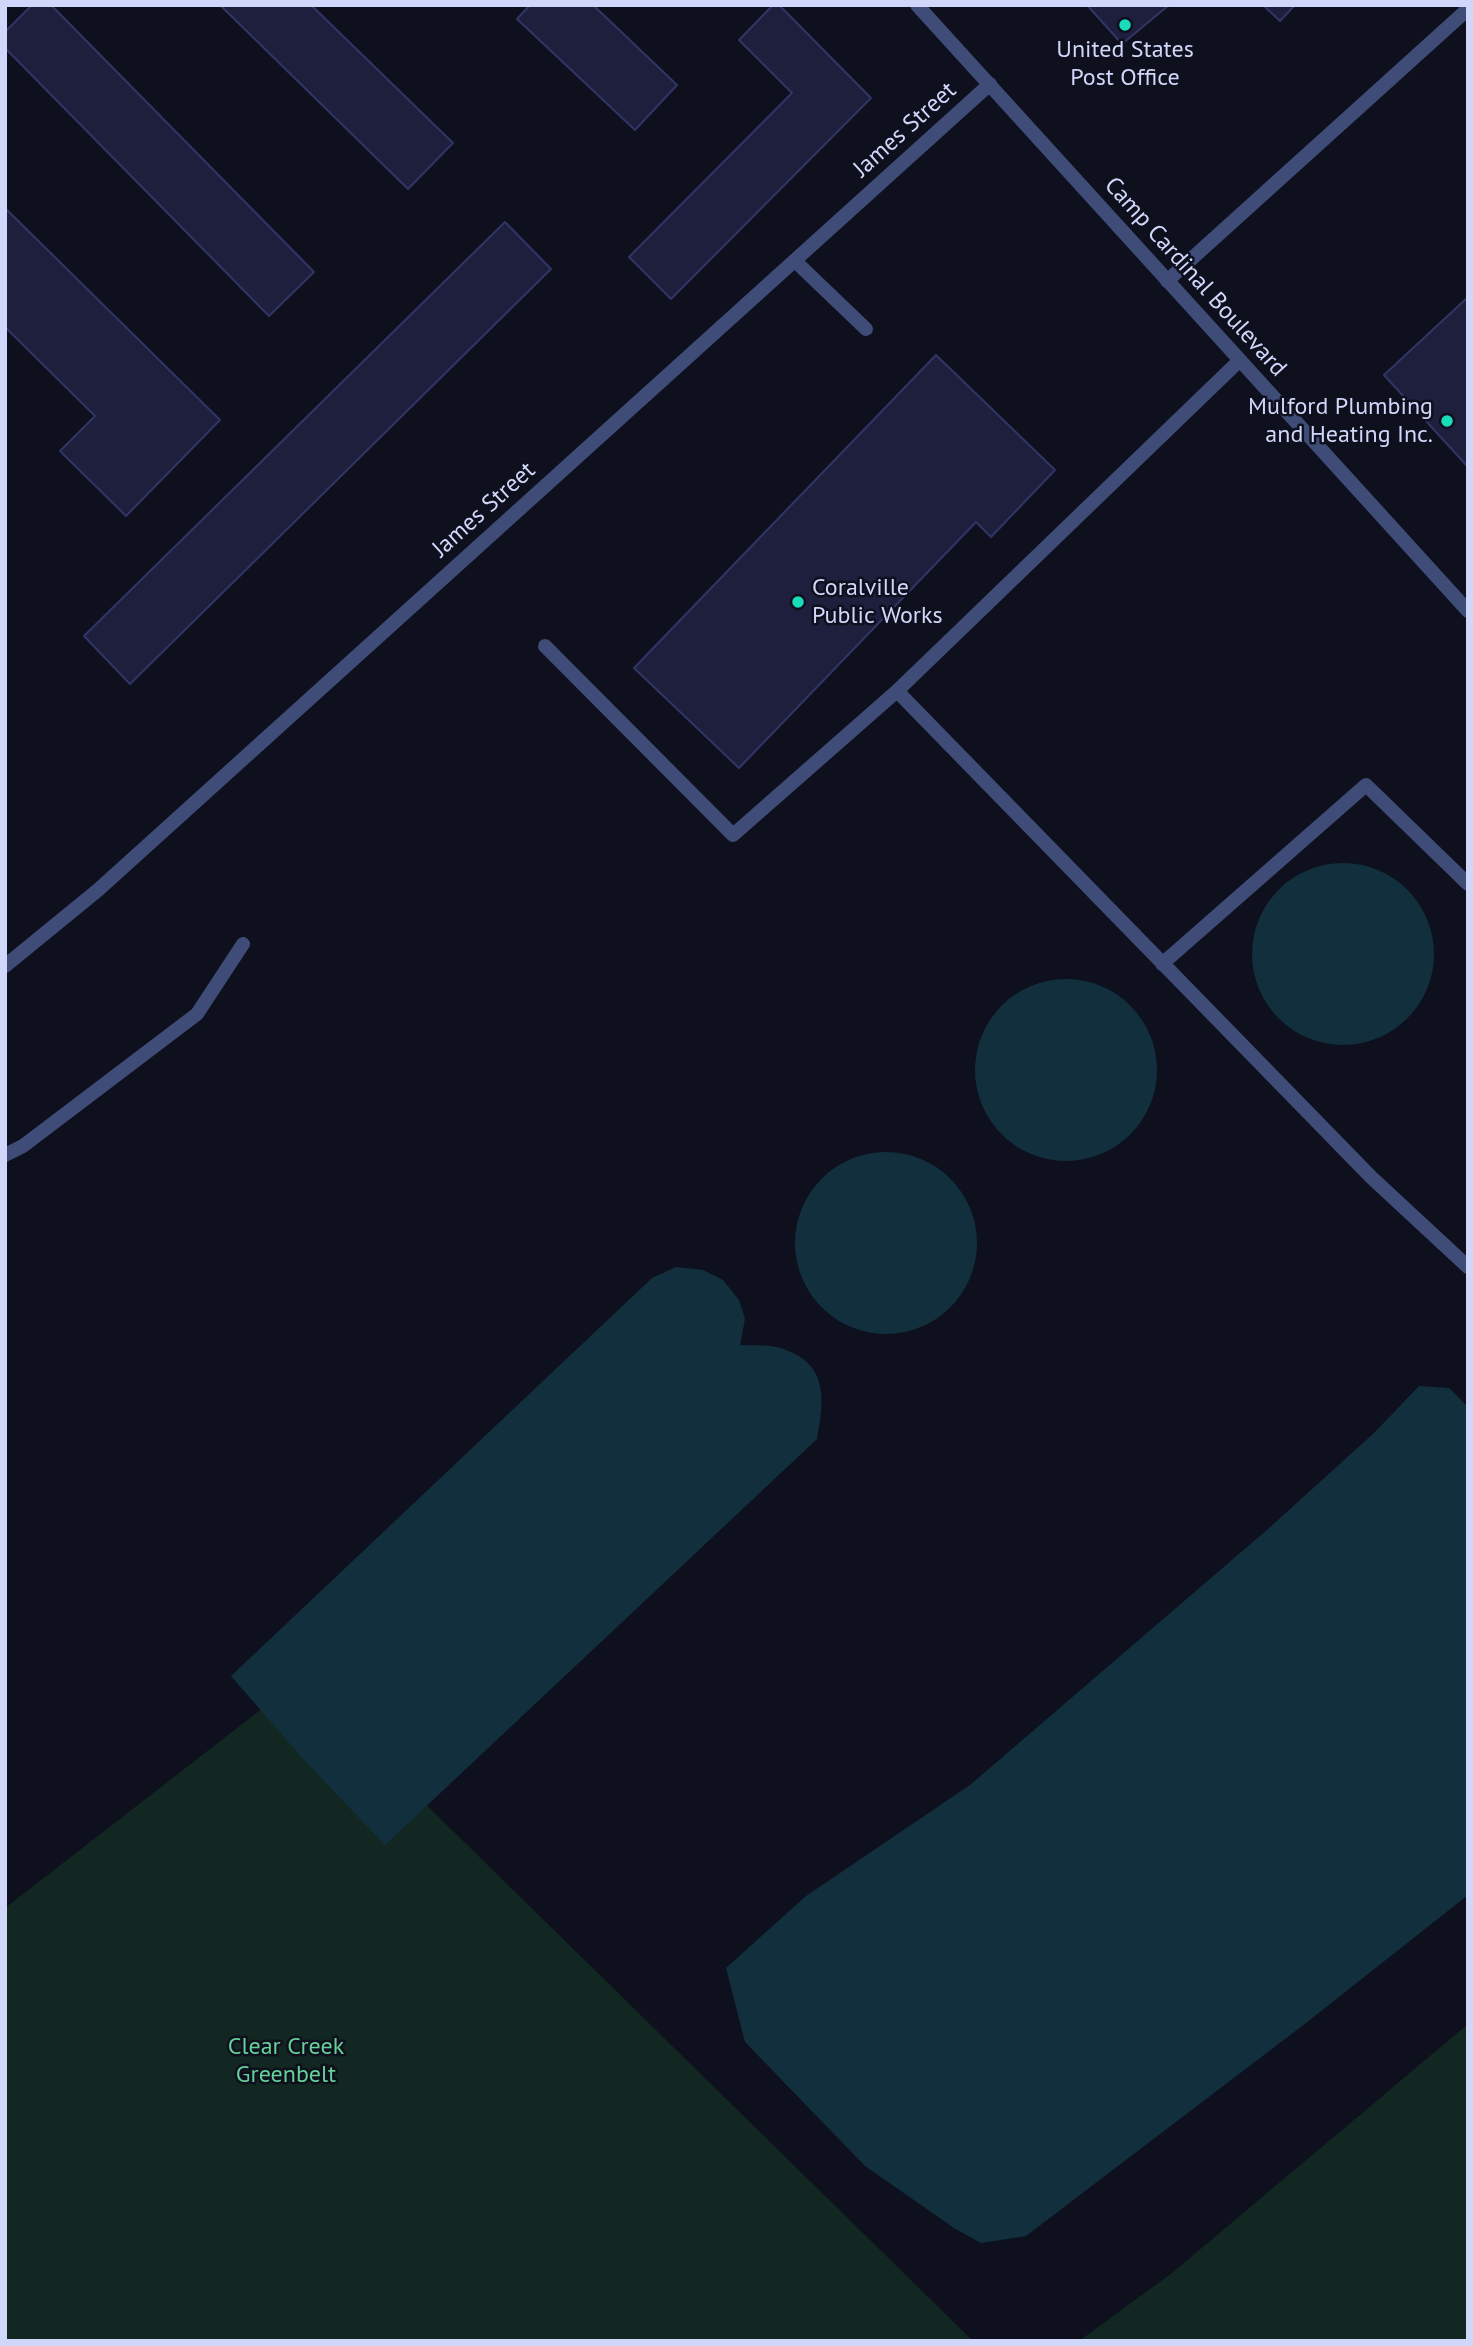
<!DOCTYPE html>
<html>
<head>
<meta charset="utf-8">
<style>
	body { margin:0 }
	#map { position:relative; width:1473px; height:2346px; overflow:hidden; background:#0e101e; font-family:"PT Sans",sans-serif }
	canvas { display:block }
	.frame { position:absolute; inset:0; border:7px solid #d1d7fa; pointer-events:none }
</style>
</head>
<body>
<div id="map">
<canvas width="1473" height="2346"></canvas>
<div class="frame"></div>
</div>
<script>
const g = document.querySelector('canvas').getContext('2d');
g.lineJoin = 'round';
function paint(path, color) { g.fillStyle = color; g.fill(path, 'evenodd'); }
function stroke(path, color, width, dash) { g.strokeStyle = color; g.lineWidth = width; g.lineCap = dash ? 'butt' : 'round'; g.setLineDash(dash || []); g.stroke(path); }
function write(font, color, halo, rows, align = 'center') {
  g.font = font + ' "PT Sans",sans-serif'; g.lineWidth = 5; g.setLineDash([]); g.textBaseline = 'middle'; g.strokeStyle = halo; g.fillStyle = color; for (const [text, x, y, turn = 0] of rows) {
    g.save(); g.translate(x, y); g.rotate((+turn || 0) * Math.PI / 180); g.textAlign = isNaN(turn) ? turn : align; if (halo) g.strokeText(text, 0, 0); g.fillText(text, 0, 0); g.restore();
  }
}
paint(new Path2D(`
	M299,1680L973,2341H5V1908Z
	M1468,2024V2341H1079L1172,2273Z`), '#122721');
paint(new Path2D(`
	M1252 954a91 91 0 1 1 182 0a91 91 0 1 1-182 0Z
	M975 1070a91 91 0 1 1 182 0a91 91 0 1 1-182 0Z
	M795 1243a91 91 0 1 1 182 0a91 91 0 1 1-182 0Z
	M676,1267L703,1270L723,1280L739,1300L745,1319L740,1345C753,1346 768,1344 780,1348C828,1362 825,1398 817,1439L385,1845L304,1760L231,1676L652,1278Z
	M1419,1386L1449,1388L1468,1407V1895L1306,2023L1026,2236L981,2243L954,2228L865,2166L745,2042L726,1968L806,1896L970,1785L1268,1529L1375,1432Z`), '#122f3e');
const building = new Path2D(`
	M32,5H51L314,272L269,316L5,48V32Z
	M220,5H311L453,143L408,189Z
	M530,5H593L677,85L635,130L517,19Z
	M773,5H779L871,98L671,299L629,257L792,93L739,40Z
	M1087,5H1169L1122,44Z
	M1263,5H1295L1280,21Z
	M5,208L220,420L126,516L60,451L95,416L5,327Z
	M505,222L551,269L130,684L84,636Z
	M1468,297V467L1384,375Z
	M936,355L1055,470L991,537L976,522L739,768L634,668Z`);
paint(building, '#1d1f3d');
stroke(building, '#313566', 2);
stroke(new Path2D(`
	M795,261L866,329
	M1167,281L1468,9
	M1239,361L897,691L1371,1177L1468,1267
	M545,646L733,835L897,691
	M1162,964L1366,785L1468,884
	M5,1155L23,1146L197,1014L243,944`), '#3f4c78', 14);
stroke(new Path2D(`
	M5,966L98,890L990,84`), '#3f4c78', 14);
stroke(new Path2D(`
	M917,5L1468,611`), '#3f4c78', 14);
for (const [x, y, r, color] of [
	[1125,25,7,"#19ddba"],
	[1447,421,7,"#19ddba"],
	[798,602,7,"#19ddba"]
]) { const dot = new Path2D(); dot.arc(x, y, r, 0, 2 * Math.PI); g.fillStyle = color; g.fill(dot); stroke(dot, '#0e101e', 2.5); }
write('24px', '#d1d7fa', '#0e101e', [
	["United States",1125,50],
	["Post Office",1125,78],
	["Mulford Plumbing",1433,407,"right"],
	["and Heating Inc.",1433,435,"right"],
	["Coralville",812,588,"left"],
	["Public Works",812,616,"left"]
]);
write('24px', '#d1d7fa', '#0e101e', [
	["James Street",905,130,-42],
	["Camp Cardinal Boulevard",1195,277,48],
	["James Street",484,510,-42]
]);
write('24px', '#65d198', '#0e101e', [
	["Clear Creek",286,2047],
	["Greenbelt",286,2075]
]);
</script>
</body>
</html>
